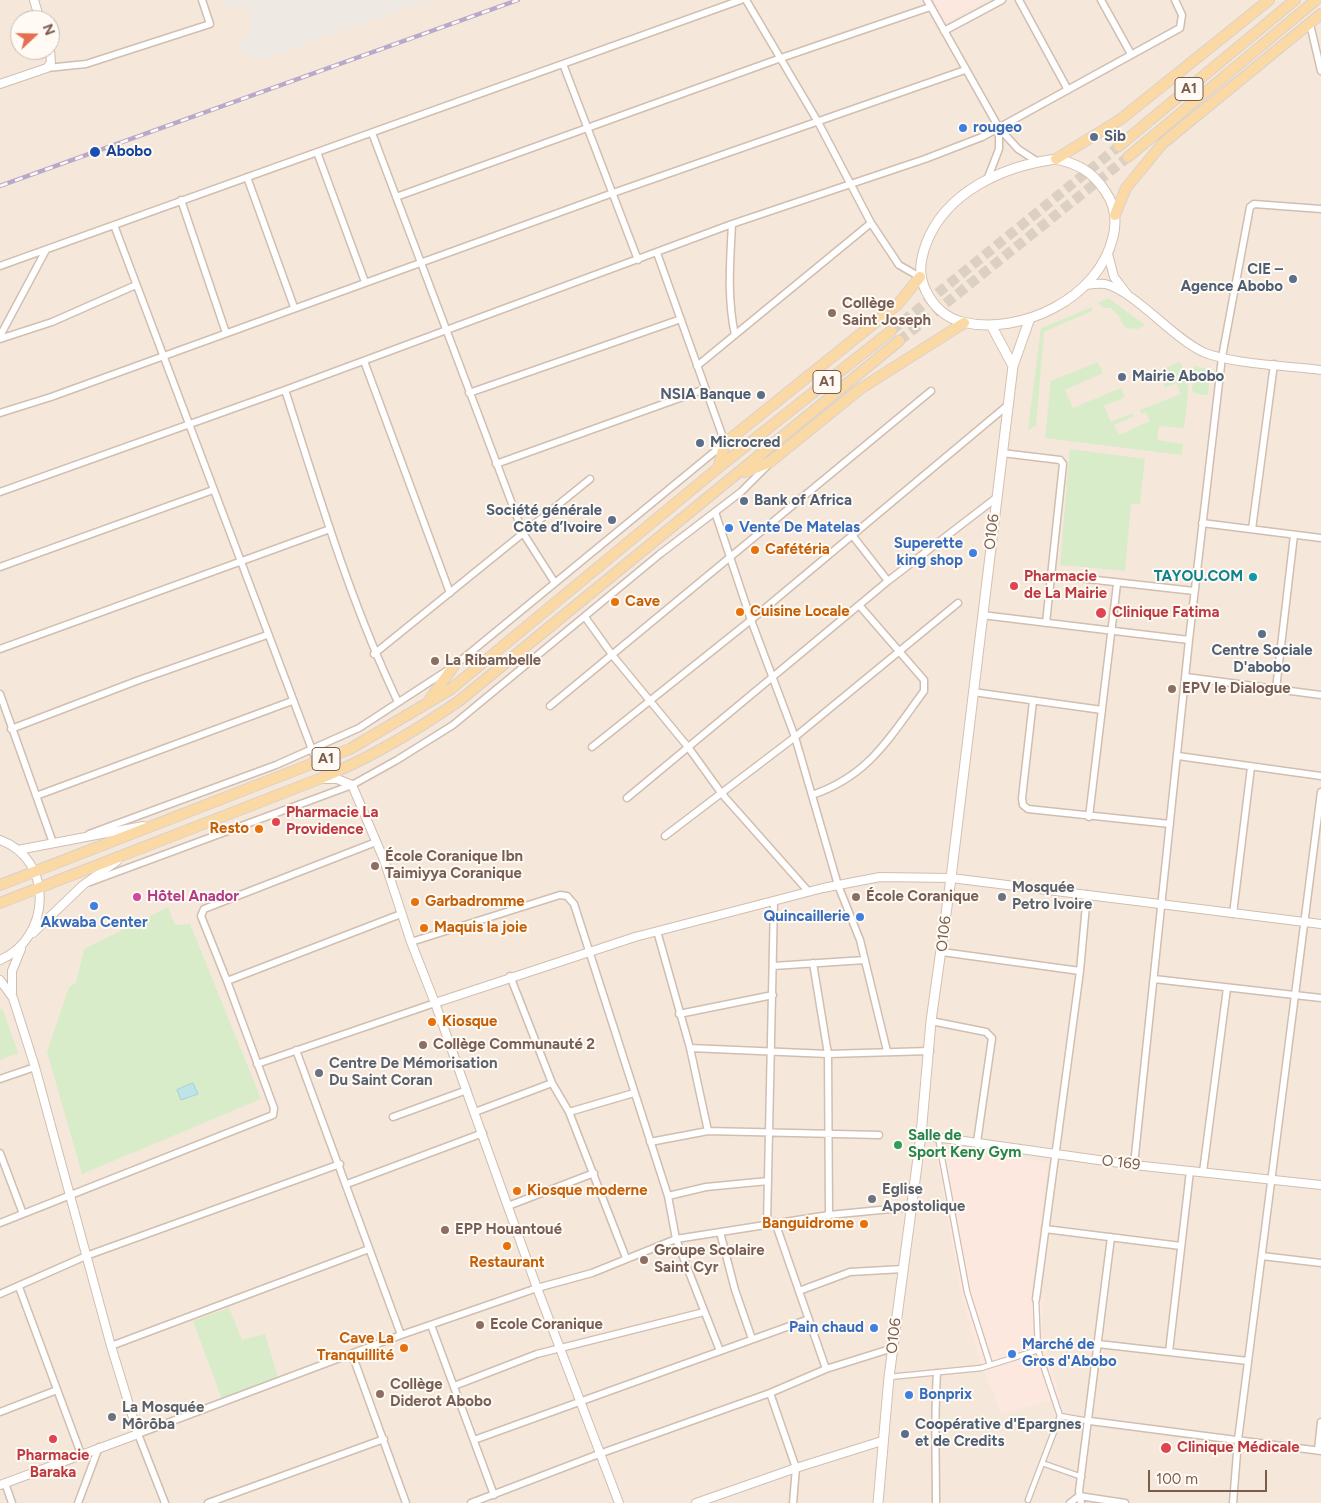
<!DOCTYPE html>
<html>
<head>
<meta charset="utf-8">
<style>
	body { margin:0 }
	#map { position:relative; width:1321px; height:1503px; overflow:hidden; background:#fdf6ec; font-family:Figtree,sans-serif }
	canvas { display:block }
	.north { position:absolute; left:10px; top:10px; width:50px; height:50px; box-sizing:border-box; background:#fffaf3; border:1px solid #cabbb1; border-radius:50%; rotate:69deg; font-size:14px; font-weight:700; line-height:20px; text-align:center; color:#7a5c4d }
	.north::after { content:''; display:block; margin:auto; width:18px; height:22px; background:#e76f51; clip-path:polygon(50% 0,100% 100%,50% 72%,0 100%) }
	.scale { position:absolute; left:1148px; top:1470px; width:119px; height:22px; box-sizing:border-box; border:2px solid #7a5c4d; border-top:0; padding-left:6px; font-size:15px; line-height:18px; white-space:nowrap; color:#7a5c4d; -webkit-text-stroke:4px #fffaf3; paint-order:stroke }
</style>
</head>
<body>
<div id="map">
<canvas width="1321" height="1503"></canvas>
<div class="north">N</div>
<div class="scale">100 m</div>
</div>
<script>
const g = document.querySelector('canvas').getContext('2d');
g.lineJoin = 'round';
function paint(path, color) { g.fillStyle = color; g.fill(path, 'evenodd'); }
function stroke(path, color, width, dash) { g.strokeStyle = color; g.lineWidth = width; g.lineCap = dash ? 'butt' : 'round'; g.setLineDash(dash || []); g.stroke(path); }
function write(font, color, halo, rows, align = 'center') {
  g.font = font + ' Figtree,sans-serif'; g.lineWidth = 4; g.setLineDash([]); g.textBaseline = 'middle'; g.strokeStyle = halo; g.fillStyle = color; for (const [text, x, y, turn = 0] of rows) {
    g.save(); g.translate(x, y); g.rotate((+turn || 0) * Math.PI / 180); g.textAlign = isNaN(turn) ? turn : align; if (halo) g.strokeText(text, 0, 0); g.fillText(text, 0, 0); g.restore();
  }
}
paint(new Path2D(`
	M0,0H1321V1503H0ZM20,20H50V50H20Z`), '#f5e8da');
paint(new Path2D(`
	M933,0H986L944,23Z
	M935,1146L1048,1162L1031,1297H1044L1041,1331L1060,1398L1002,1414L980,1361L961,1293Z`), '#fde8e0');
paint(new Path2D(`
	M223,0H430L258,61L252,55L245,57L240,45L253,21L246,3L226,9Z`), '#efe9e4');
paint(new Path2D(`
	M1108,298L1145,325L1138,329L1126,328L1120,321L1121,318L1111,308H1103L1098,303Z
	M1092,307V311L1044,332L1036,426L1028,430L1041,328Z
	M1098,362L1103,373L1065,390L1073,408L1121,388L1125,397L1104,406L1111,422L1133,413L1134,416L1114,425L1119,435L1150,421L1146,412L1141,414L1140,410L1181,394L1176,383L1165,388L1159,371L1179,362C1194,379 1186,408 1184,428L1159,426L1157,440L1183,444L1182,455L1045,438L1051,381Z
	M1194,366L1210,369L1208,395L1196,394L1192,390Z
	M1070,449L1145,459L1140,504H1131L1125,571L1060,565Z
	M168,907L175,925L190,924L261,1099L82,1174L47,1052L69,987L76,983L84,949Z
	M0,1008L3,1010L18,1053L0,1060Z
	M229,1308L242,1340L265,1334L279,1381L223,1402L193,1321Z`), '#d8ecc9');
const water = new Path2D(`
	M193,1083L198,1094L181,1100L177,1090Z`);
paint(water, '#bfe3e8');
stroke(water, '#a5d3da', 1);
stroke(new Path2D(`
	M891,331L1119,146
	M899,341L1128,157`), '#dcd0c4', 10, [10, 5]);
const pedestrian = new Path2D(`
	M938,1137L967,1292L990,1365
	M889,1377L981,1368L1038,1350
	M1060,1416L1088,1421
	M1042,1463L1082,1477
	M1028,1500L1060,1416L1038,1350L1036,1299`);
const minor = new Path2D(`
	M746,0L818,122L871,223L899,265L920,277
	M927,0L999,128L1018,149L1038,162
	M1019,0L1068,90
	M1101,0L1131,54
	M1310,24L1321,71
	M944,31L1002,0
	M563,64L638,260
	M47,68L86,64L210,24L202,0
	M372,133L523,533L555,583
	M317,152L365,282
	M247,177L294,307
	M987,180L999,149V128
	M396,197L781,58L930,7
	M181,200L226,333
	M732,224C730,262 727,298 735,335
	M114,225L317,763
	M0,266L741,0
	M0,336L46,250
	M0,339L52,322L136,285
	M364,361L450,593
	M697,366L871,223
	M285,390C319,495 350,602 398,702
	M469,393L681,319
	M0,413L51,397L613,193L965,70
	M1002,453L1060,460L1063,464L1046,623
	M496,464L705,389
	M0,492L285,390L732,224L925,159L982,137L1180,28L1182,15L1175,0
	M715,512L751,620L795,737L838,885L860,940L887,1051
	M1202,523L1321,538
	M1252,529L1274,364
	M852,535L888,581
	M0,567L213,490
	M1052,575L1194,591
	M982,615L1189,640
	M585,617L613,656L688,747L722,794L808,891
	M0,649L330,529
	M374,654L590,479
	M1186,677L1321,695
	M1276,689L1294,535
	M973,692L1102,710
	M0,694L53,843
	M1033,701L1022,798L1023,805L1028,809L1170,824
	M550,706L931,391
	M11,729L139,680L267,635
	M592,747L751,620L1008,405
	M1178,756L1321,776
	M812,795C869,776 890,737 924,691V680L859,605
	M36,796L292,701
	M627,798L888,581L996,498
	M1089,817L1117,584
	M89,834L276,765L359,728L454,666L725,443L657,253
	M665,836L795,737L958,603
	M376,842L204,909L201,916L227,981L401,914
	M90,882L352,785L397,760L453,725L660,554L741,492L768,465
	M1233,914L1251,767
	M657,931L690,1048L708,1131
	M411,942L560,895L567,896L574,904L668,1196L676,1239L720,1351
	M942,952L1080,971
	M813,963L828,1054L829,1215
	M773,966L865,960
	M510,976L552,1083L569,1112L626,1258
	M1154,979L1321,998
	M679,1014L773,995
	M931,1021L986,1032L992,1038L977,1142
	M690,1048L828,1054L930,1051
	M296,1050L401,1335
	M257,1064L435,1003
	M0,1079L35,1067
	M475,1112L552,1083
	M569,1112L634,1093
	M393,1117L467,1090
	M650,1142L708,1131L879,1135
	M0,1153L23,1214
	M1134,1165L1189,640L1222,357L1250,207L1254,204L1321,209
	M1203,1172L1227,988
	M347,1184L483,1133
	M668,1196L706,1187L768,1181
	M508,1206L594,1173
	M775,1222L826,1369
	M0,1223L273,1115L274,1108L227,981
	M767,1224L774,901
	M1045,1229L1181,1246
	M720,1232L735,1290L752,1339
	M1262,1256L1321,1263
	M19,1287L81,1454
	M799,1291L850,1272L903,1269
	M0,1294L86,1256L340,1164
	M1036,1299L1080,971L1087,894
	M431,1325L494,1495
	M1098,1344L1248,1361
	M111,1346L369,1249
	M1169,1352L1190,1171
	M352,1354L406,1503
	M454,1386L537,1354L704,1312
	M770,1393L796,1468L793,1503
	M0,1412L57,1390
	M1090,1421L1321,1451
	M474,1440L809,1319
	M1318,1450L1321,1422
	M5,1483L12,1503
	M1079,1496L1125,1503
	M78,1503L99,1447
	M165,1503L138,1434L401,1335L537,1288L592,1273L676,1239L829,1215L911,1207
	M208,1503L384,1439
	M471,1503L599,1454L770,1393L826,1369L893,1348
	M936,1503C936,1460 934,1417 937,1373
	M1070,1503L1079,1496
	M1081,1503L1079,1491L1111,1237
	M1233,1503L1238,1440L1321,792`);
const tertiary = new Path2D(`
	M34,0L40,20
	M0,84L47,68L51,62L50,50
	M1108,254L1114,277L1127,294
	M1086,285C1093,284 1099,283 1105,284C1136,292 1170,336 1203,352C1231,364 1289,366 1321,370
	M322,779H337L352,785L384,860L411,942L435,1003L537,1288L619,1503
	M0,840C55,860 51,938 0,960
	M18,850L143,826
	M33,933L83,885L117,861
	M0,980L13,998L35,1067L111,1346L138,1434L0,1485
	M12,993V971L21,949
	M435,1003L635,937L823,888L880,877L951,878L1321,924
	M921,1135L1134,1165L1321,1185
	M696,1503L796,1468L882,1441`);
const secondary = new Path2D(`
	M1056,159C1078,164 1092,171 1105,191C1115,205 1117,221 1113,237C1099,298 1021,336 962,322C946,318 933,306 926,291C918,275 920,261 926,244C946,191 1004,166 1056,159Z
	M991,325L1013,366
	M878,1503L889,1377L921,1135L931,1021L951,878L1013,366L1030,318`);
const primary = new Path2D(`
	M1119,146L1295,0
	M1128,157L1316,0
	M1056,159L1121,119L1269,0
	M1115,215L1126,188L1162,144L1321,14
	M718,468L725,443L898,304L920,277
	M745,472L770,462L860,389L964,323
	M430,699L454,666
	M0,885L350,749L451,689L718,468L891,331
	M0,903L319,779C369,759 414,732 459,701L899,341`);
stroke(pedestrian, '#d1beb0', 7);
stroke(minor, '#d1beb0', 9);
stroke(tertiary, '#d1beb0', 10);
stroke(secondary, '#d6c0b0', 11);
stroke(primary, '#dad1cd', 12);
stroke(pedestrian, '#fff', 4.5);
stroke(minor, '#fff', 6);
stroke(tertiary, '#fff', 8);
stroke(secondary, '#fff', 9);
stroke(primary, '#fbd9a5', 10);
const rail = new Path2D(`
	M0,186L518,0`);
stroke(rail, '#b9a8c9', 4.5);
stroke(rail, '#fffaf3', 2.5, [8]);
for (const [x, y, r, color] of [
	[963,128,5,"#3f7fe0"],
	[1094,137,5,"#5c6f8a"],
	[95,152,6,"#1a4fb4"],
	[1293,279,5,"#5c6f8a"],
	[832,313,5,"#8d6e63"],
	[1122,377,5,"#5c6f8a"],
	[761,395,5,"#5c6f8a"],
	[700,443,5,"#5c6f8a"],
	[744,501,5,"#5c6f8a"],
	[612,520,5,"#5c6f8a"],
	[729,528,5,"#3f7fe0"],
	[755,550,5,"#e8710a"],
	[973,553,5,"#3f7fe0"],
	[1253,577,5,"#0f9aa8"],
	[1014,586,5,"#e0444e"],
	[615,602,5,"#e8710a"],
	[740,612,5,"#e8710a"],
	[1101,613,6,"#e0444e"],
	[1262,634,5,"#5c6f8a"],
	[435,661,5,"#8d6e63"],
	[1172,689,5,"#8d6e63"],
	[276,822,5,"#e0444e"],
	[259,829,5,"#e8710a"],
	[375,866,5,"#8d6e63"],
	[137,897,5,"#d1479c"],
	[856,897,5,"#8d6e63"],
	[1002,897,5,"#6b7280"],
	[415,902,5,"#e8710a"],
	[94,906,5,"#3f7fe0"],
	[860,917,5,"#3f7fe0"],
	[424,928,5,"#e8710a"],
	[432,1022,5,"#e8710a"],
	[423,1045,5,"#8d6e63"],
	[319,1073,5,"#6b7280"],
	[898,1145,5,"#2e9e5b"],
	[517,1191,5,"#e8710a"],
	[872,1199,5,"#6b7280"],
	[864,1224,5,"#e8710a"],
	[445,1230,5,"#8d6e63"],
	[507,1246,5,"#e8710a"],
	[644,1260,5,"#8d6e63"],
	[480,1325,5,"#8d6e63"],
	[874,1328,5,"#3f7fe0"],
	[404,1348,5,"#e8710a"],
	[1012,1354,5,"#3f7fe0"],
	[380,1394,5,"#8d6e63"],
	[909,1395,5,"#3f7fe0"],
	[112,1417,5,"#6b7280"],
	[905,1434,5,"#5c6f8a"],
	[53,1439,5,"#e0444e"],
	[1166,1448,6,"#e0444e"]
]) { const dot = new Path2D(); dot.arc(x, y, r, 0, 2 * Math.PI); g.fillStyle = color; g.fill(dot); stroke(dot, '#fffaf3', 2); }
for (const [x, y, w] of [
	[1189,89,28],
	[827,382,28],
	[326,759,28]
]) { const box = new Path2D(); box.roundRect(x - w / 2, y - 11.5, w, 23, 4); g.fillStyle = '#fffaf3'; g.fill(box); stroke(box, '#7a5c4d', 1); }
write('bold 14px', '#7a5c4d', null, [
	["A1",1189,89],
	["A1",827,382],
	["A1",326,759]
]);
write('bold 15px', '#366cbe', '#fffaf3', [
	["rougeo",973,128],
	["Vente De Matelas",739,528],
	["Superette",963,544,"right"],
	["king shop",963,561,"right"],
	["Quincaillerie",850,917,"right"],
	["Akwaba Center",94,923,"center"],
	["Pain chaud",864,1328,"right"],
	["Marché de",1022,1345],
	["Gros d'Abobo",1022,1362],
	["Bonprix",919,1395]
], 'left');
write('bold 15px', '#4e5e75', '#fffaf3', [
	["Sib",1104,137],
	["CIE –",1283,270,"right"],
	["Agence Abobo",1283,287,"right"],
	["Mairie Abobo",1132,377],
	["NSIA Banque",751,395,"right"],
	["Microcred",710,443],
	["Bank of Africa",754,501],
	["Société générale",602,511,"right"],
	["Côte d’Ivoire",602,528,"right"],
	["Centre Sociale",1262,651,"center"],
	["D'abobo",1262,668,"center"],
	["Coopérative d'Epargnes",915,1425],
	["et de Credits",915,1442]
], 'left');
write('bold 15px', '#164399', '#fffaf3', [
	["Abobo",106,152]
], 'left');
write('bold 15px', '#785e54', '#fffaf3', [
	["Collège",842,304],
	["Saint Joseph",842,321],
	["La Ribambelle",445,661],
	["EPV le Dialogue",1182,689],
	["École Coranique Ibn",385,857],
	["Taimiyya Coranique",385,874],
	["École Coranique",866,897],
	["Collège Communauté 2",433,1045],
	["EPP Houantoué",455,1230],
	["Groupe Scolaire",654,1251],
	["Saint Cyr",654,1268],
	["Ecole Coranique",490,1325],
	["Collège",390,1385],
	["Diderot Abobo",390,1402]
], 'left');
write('15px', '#7a5c4d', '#fffaf3', [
	["O106",992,532,-83],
	["O106",944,934,-83],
	["O 169",1121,1163,7],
	["O106",894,1336,-83]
]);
write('bold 15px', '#c56008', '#fffaf3', [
	["Cafétéria",765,550],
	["Cave",625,602],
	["Cuisine Locale",750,612],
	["Resto",249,829,"right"],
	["Garbadromme",425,902],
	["Maquis la joie",434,928],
	["Kiosque",442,1022],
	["Kiosque moderne",527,1191],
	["Banguidrome",854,1224,"right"],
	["Restaurant",507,1263,"center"],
	["Cave La",394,1339,"right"],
	["Tranquillité",394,1356,"right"]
], 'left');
write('bold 15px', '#be3a42', '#fffaf3', [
	["Pharmacie",1024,577],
	["de La Mairie",1024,594],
	["Clinique Fatima",1112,613],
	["Pharmacie La",286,813],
	["Providence",286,830],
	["Clinique Médicale",1177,1448],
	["Pharmacie",53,1456,"center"],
	["Baraka",53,1473,"center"]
], 'left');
write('bold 15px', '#0d838f', '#fffaf3', [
	["TAYOU.COM",1243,577]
], 'right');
write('bold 15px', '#5b616d', '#fffaf3', [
	["Mosquée",1012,888],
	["Petro Ivoire",1012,905],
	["Centre De Mémorisation",329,1064],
	["Du Saint Coran",329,1081],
	["Eglise",882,1190],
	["Apostolique",882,1207],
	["La Mosquée",122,1408],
	["Môrôba",122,1425]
], 'left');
write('bold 15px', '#b23c85', '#fffaf3', [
	["Hôtel Anador",147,897]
], 'left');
write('bold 15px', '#27864d', '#fffaf3', [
	["Salle de",908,1136],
	["Sport Keny Gym",908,1153]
], 'left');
</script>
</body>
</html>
